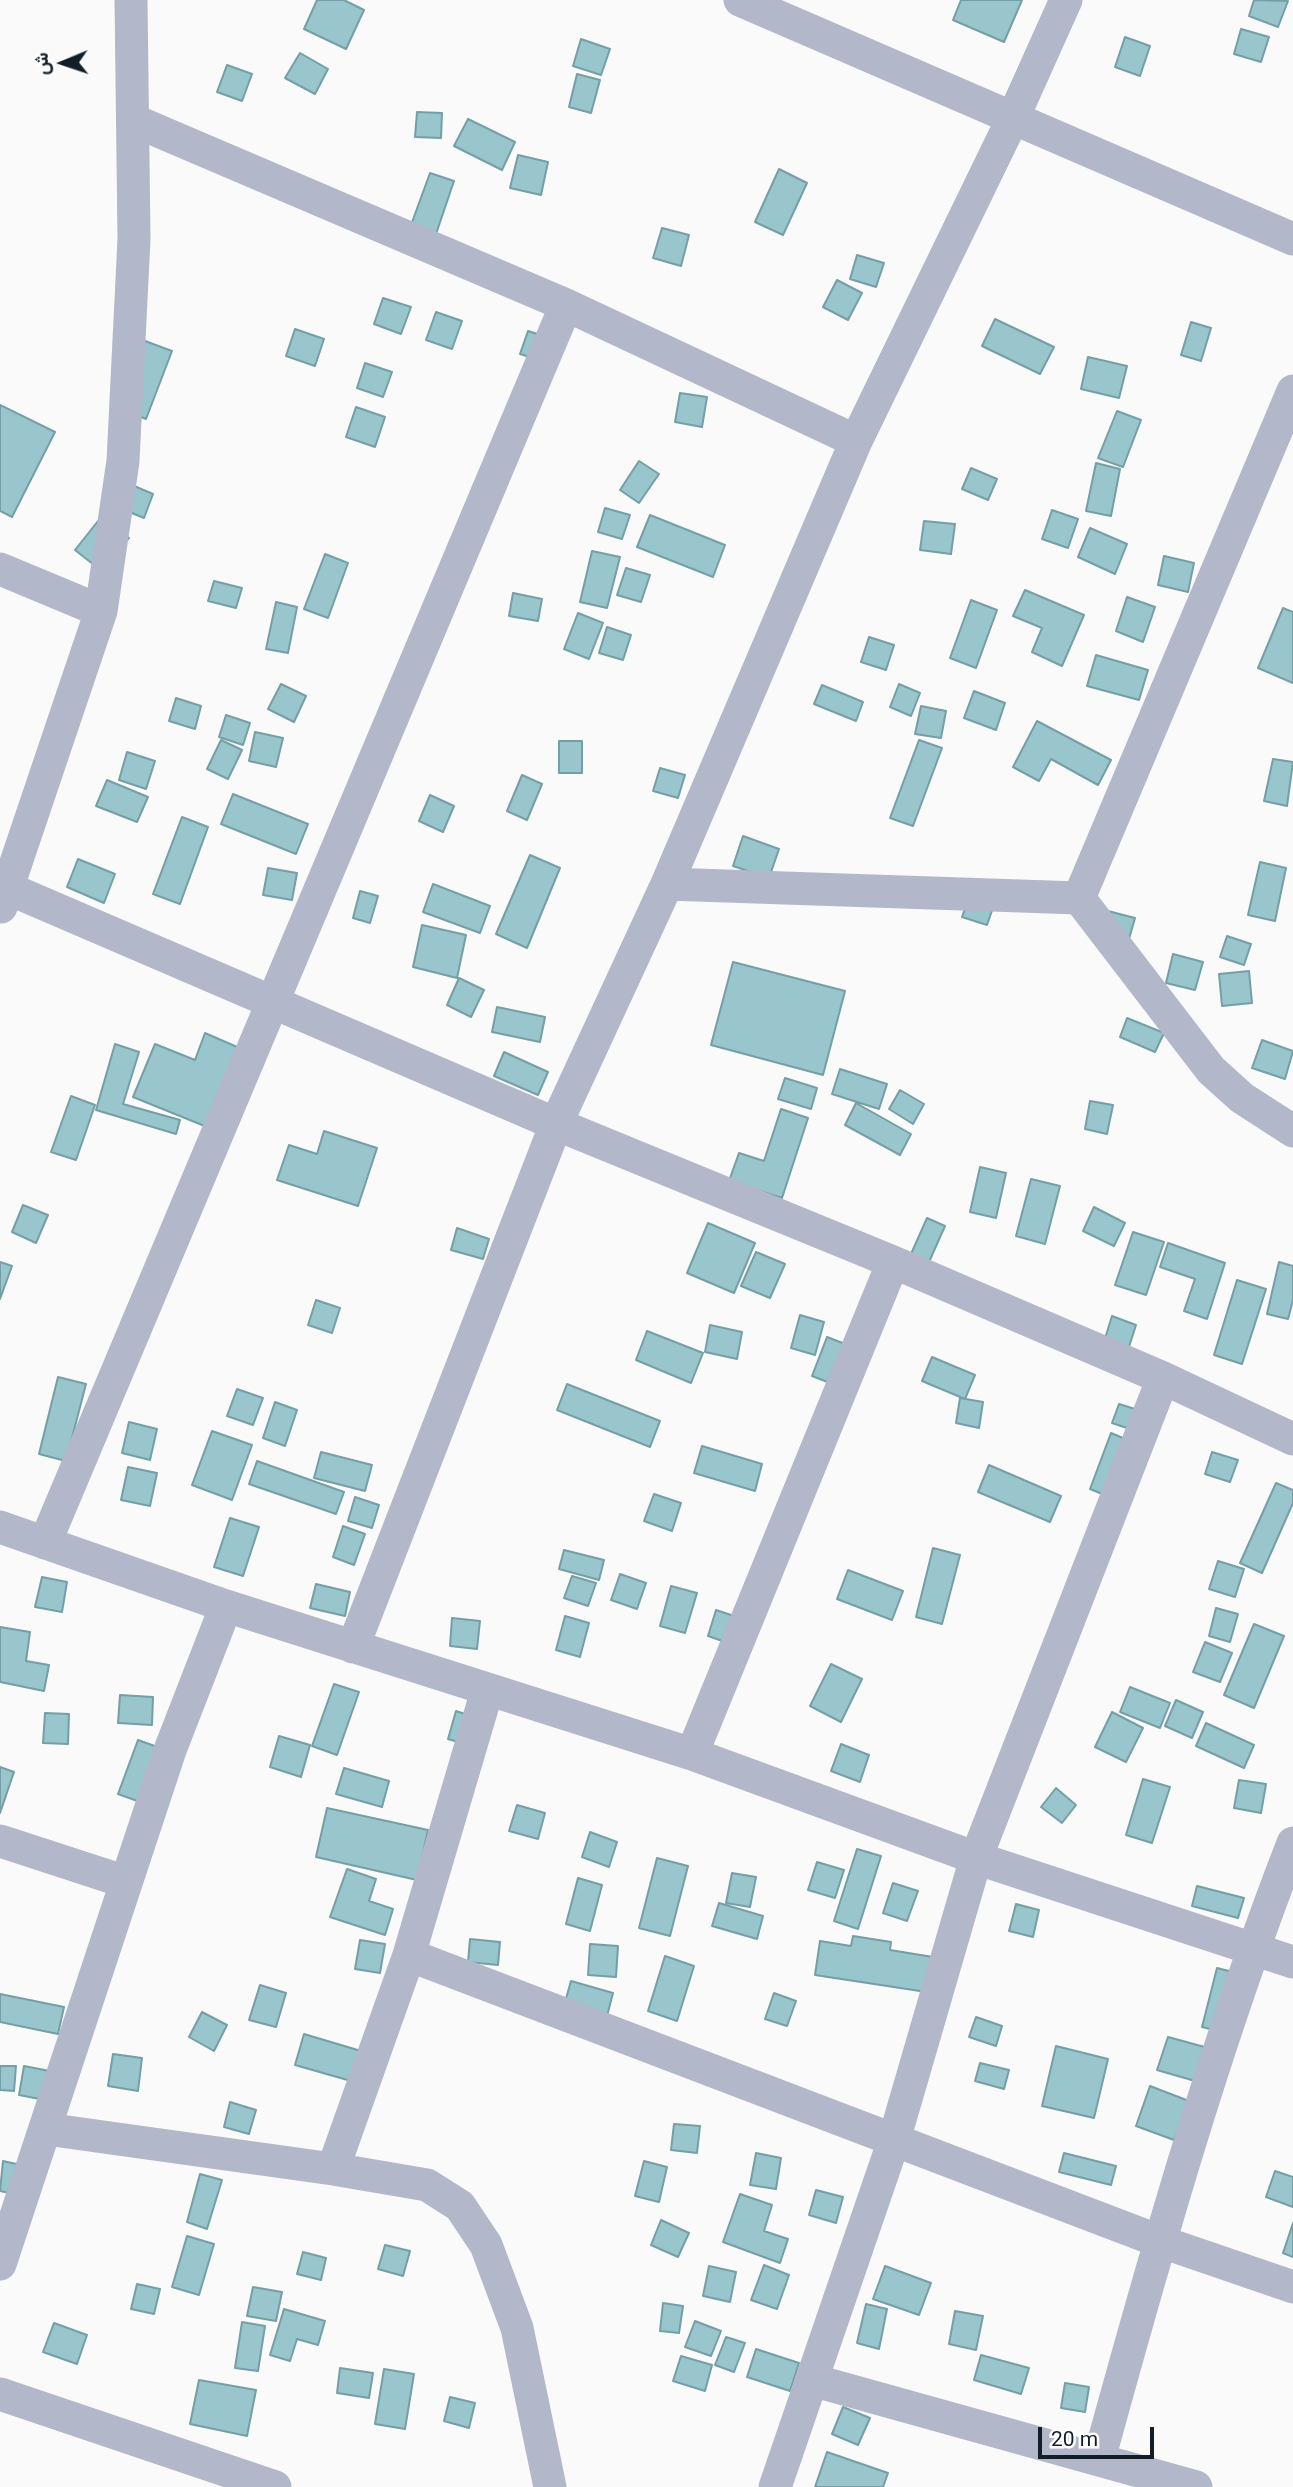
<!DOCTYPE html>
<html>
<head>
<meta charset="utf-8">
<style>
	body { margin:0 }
	#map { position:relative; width:1293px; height:2487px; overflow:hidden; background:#fafafa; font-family:Roboto,Vazirmatn,sans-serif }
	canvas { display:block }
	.north { position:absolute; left:28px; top:28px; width:70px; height:70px; -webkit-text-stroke:5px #fff; paint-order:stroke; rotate:268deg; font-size:19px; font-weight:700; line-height:28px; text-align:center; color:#131f28 }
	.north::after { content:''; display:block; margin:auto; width:24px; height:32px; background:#131f28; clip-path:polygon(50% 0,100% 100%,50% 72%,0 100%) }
	.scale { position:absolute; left:1038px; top:2427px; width:116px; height:32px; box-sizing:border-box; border:4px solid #131f28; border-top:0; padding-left:9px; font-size:21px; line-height:24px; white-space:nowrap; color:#131f28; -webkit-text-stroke:5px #fff; paint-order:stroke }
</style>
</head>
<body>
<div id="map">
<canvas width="1293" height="2487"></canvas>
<div class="north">ش</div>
<div class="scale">20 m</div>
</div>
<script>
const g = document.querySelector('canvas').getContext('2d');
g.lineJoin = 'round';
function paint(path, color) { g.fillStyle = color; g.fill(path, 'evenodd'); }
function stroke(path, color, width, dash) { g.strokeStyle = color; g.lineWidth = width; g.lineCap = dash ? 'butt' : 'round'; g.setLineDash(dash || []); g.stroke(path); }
const building = new Path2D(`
	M317,0H344L364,10L346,49L304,29Z
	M961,0H1022L1004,42L953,20Z
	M1254,0L1288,1L1278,27L1249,16Z
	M1241,29L1269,37L1261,62L1234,54Z
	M1125,37L1150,46L1140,76L1115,67Z
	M581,39L610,49L601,75L573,66Z
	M300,53L328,69L315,94L285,78Z
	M227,65L252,74L242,101L217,92Z
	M577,74L600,80L591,113L569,107Z
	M417,112L442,113L441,138L415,137Z
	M468,119L515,142L502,170L454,146Z
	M518,155L548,162L541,195L510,188Z
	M779,169L807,183L783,235L755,222Z
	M430,173L454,181L436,234L411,225Z
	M662,228L689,235L681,266L653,258Z
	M857,255L884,263L876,287L850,279Z
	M837,280L862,293L848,320L823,307Z
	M383,298L411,307L401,334L374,324Z
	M436,312L462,321L452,349L426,340Z
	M995,319L1054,347L1040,374L982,346Z
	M1191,322L1211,328L1201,361L1181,355Z
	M295,329L324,339L315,366L286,356Z
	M528,331L550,338L543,361L520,354Z
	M145,341L172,351L146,419L119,408Z
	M1088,357L1127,366L1119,398L1081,389Z
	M365,363L392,372L383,397L357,388Z
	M680,393L707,397L702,427L675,422Z
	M0,405L55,432L12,517L0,511Z
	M356,407L385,417L375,447L346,437Z
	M1117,411L1141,420L1123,467L1098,458Z
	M639,461L659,474L639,503L620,490Z
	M1096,463L1120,469L1111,516L1086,511Z
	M971,468L997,479L988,500L962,489Z
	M127,483L153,494L144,518L117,507Z
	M605,508L630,515L622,539L598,532Z
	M1052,510L1078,519L1068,548L1042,539Z
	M650,515L725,545L713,577L637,547Z
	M102,516L129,538L103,572L75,550Z
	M924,521L955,524L951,554L920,550Z
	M1090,528L1127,544L1115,574L1078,557Z
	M592,551L620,557L607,608L580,602Z
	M325,554L348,563L328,618L304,609Z
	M1164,556L1194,563L1188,592L1158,585Z
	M626,568L650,575L641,602L617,595Z
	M214,581L242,588L236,608L208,601Z
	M1025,590L1084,615L1062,666L1032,652L1042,628L1013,616Z
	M513,593L542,599L538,621L509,616Z
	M1127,597L1155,607L1143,642L1116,631Z
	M971,600L997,610L976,668L950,658Z
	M276,602L297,607L288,653L266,649Z
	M1283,608L1293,612V683L1258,668Z
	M578,613L603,623L589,659L564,649Z
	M607,627L631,635L623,660L599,653Z
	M869,637L894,645L886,670L861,662Z
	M1096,655L1148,670L1139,700L1087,686Z
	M281,684L306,696L294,722L268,709Z
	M899,684L920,693L911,716L890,707Z
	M822,685L863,702L856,721L814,704Z
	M974,691L1005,703L996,730L964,718Z
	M176,698L201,706L195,729L169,721Z
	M921,706L946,711L941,738L915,734Z
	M226,715L250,723L243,745L219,737Z
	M1037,721L1111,760L1098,785L1051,759L1039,781L1013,767Z
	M255,732L283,738L276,767L249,761Z
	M221,740L242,750L228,779L207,769Z
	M919,740L942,748L913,826L890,818Z
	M559,741H582V773H559Z
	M127,752L155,761L146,789L119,780Z
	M1273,759L1293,762L1287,806L1264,801Z
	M660,768L685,775L678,798L653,791Z
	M522,775L542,784L527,820L507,811Z
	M107,780L148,797L137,822L96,806Z
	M233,794L308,824L296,854L221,824Z
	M430,795L454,806L443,832L419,821Z
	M182,817L208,827L180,904L153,894Z
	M743,836L779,849L769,878L733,866Z
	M530,855L560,868L527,948L496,934Z
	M78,859L115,874L104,903L67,887Z
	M1260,862L1286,868L1275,921L1248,915Z
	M268,868L297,873L292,900L263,895Z
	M433,884L490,906L480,933L423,912Z
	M360,891L378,896L370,923L353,918Z
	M971,891L996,899L987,925L962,917Z
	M1108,911L1135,918L1129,939Z
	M422,925L466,935L457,978L413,967Z
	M1227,936L1251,944L1244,965L1220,957Z
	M1173,954L1203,962L1195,990L1166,983Z
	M733,962L845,991L823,1075L711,1045Z
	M1249,971L1252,1003L1222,1006L1219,974Z
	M459,978L484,990L471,1017L447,1005Z
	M497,1007L545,1017L540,1042L492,1032Z
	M1127,1018L1164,1033L1155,1052L1120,1037Z
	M205,1033L244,1050L212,1129L133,1097L155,1044L195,1060Z
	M1262,1040L1293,1051L1285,1079L1252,1068Z
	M115,1044L139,1052L123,1104L180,1120L176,1134L96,1110Z
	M504,1052L548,1072L538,1095L494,1076Z
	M840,1069L887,1084L879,1109L832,1094Z
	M785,1078L817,1088L811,1109L778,1099Z
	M900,1090L924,1104L913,1124L889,1109Z
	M71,1096L95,1105L76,1160L51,1152Z
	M1090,1101L1113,1105L1107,1134L1085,1129Z
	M856,1103L911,1134L900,1155L845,1125Z
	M781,1109L808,1118L782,1198L729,1181L739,1153L764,1161Z
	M324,1131L377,1148L358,1206L277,1180L289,1145L317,1154Z
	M980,1167L1006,1173L996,1218L970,1212Z
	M1031,1179L1060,1186L1045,1244L1016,1236Z
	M23,1205L48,1215L36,1243L12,1232Z
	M1094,1207L1125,1223L1114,1246L1083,1231Z
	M927,1218L945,1226L929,1262L911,1254Z
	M708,1223L755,1243L734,1293L687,1273Z
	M457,1228L489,1239L483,1259L451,1250Z
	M1133,1232L1164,1242L1146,1295L1115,1285Z
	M1168,1243L1225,1263L1207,1319L1184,1311L1195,1279L1160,1267Z
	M756,1252L785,1264L770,1298L741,1286Z
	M0,1262L12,1266L0,1299Z
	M1279,1262L1293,1266V1300L1288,1319L1267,1314Z
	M1237,1280L1266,1289L1242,1364L1214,1355Z
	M316,1300L340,1308L332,1333L308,1325Z
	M800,1315L824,1322L815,1355L791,1348Z
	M1112,1316L1136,1325L1127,1353L1103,1345Z
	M710,1325L742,1332L737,1359L705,1352Z
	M647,1331L703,1353L691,1383L636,1360Z
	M827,1337L858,1349L843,1388L812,1376Z
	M932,1357L975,1375L965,1399L922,1381Z
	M58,1377L86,1384L66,1461L39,1454Z
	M567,1384L660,1421L650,1447L557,1410Z
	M237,1389L263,1398L253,1425L227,1416Z
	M960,1398L983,1402L979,1428L956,1423Z
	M275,1402L297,1410L285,1446L263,1438Z
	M1119,1404L1154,1415L1148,1435L1112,1423Z
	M129,1422L157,1429L150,1460L122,1453Z
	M212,1431L252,1445L232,1500L192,1485Z
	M1111,1433L1142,1446L1120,1501L1090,1489Z
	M702,1446L762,1464L755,1491L694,1473Z
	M321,1452L372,1465L365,1491L314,1478Z
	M1212,1452L1238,1460L1230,1482L1205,1474Z
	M257,1461L344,1492L336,1514L249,1484Z
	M989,1465L1061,1496L1050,1522L978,1492Z
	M128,1467L157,1473L150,1506L121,1500Z
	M1276,1483L1293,1490V1503L1262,1573L1240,1563Z
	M654,1494L681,1503L672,1531L644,1521Z
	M355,1497L379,1505L372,1528L348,1521Z
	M230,1518L259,1527L243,1576L214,1567Z
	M343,1526L365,1534L354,1565L333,1557Z
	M933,1548L960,1555L942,1624L916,1617Z
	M564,1550L604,1560L599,1580L559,1569Z
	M1218,1561L1244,1569L1235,1597L1209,1589Z
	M848,1570L903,1591L892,1620L837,1599Z
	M620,1574L646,1583L637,1609L611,1600Z
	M572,1576L596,1583L588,1606L564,1598Z
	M42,1577L67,1582L62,1612L35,1607Z
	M316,1584L350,1592L345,1616L310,1608Z
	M671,1586L697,1593L685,1633L660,1626Z
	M1216,1608L1238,1614L1230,1642L1209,1636Z
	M716,1610L743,1619L734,1645L708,1636Z
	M565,1616L589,1623L580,1657L556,1650Z
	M452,1618L480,1621L477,1649L450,1646Z
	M1254,1624L1284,1636L1254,1708L1224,1695Z
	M0,1627L30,1632L26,1661L49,1665L44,1691L0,1682Z
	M1205,1642L1232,1653L1220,1682L1193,1672Z
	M831,1664L862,1679L841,1722L810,1706Z
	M334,1684L359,1692L337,1755L312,1746Z
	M1130,1687L1170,1703L1160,1728L1120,1712Z
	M120,1695L153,1697L152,1725L118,1723Z
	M1176,1700L1203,1712L1192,1738L1165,1726Z
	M456,1711L477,1718L469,1745L448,1739Z
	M1112,1712L1143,1728L1126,1762L1095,1747Z
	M45,1713L69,1714L68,1744L43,1743Z
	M1206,1723L1254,1745L1244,1768L1196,1746Z
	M279,1736L310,1745L301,1777L270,1767Z
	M138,1740L163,1749L143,1803L118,1794Z
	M841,1744L869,1755L860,1782L831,1771Z
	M0,1767L14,1772L0,1813Z
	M344,1768L389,1781L382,1807L336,1794Z
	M1143,1779L1170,1787L1152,1843L1126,1835Z
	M1239,1780L1266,1784L1261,1813L1234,1808Z
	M1056,1788L1076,1805L1062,1823L1041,1807Z
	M517,1805L545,1813L538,1839L509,1831Z
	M327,1808L428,1830L417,1880L316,1857Z
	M590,1832L617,1842L609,1867L582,1857Z
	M857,1849L881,1856L858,1929L834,1921Z
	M657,1858L688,1866L670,1936L639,1928Z
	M817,1862L844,1870L835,1898L808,1890Z
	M347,1869L376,1879L369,1901L393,1909L385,1935L330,1917Z
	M732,1873L756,1877L750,1907L726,1903Z
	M578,1878L602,1885L590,1931L566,1924Z
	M893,1883L918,1891L907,1921L883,1913Z
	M1197,1886L1244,1898L1238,1918L1192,1906Z
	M719,1903L763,1916L757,1939L712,1926Z
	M1016,1904L1039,1910L1033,1937L1009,1931Z
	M853,1936L891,1942L890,1950L939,1958L933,1993L815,1975L820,1941L851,1946Z
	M470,1939L500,1942L498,1965L468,1962Z
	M360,1940L385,1944L380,1973L355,1969Z
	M590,1944L618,1946L616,1977L588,1975Z
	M665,1956L694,1966L677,2021L648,2011Z
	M1217,1968L1241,1974L1226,2033L1202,2027Z
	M571,1981L613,1993L606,2020L563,2009Z
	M260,1985L286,1993L276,2027L249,2020Z
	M774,1993L796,2001L787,2026L765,2019Z
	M0,1994L64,2007L58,2034L0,2022Z
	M202,2012L227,2025L214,2051L189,2037Z
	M976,2017L1002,2026L996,2046L969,2037Z
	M304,2034L361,2051L351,2081L295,2065Z
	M1168,2037L1212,2049L1202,2083L1157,2070Z
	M1056,2046L1108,2059L1094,2118L1042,2106Z
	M113,2054L142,2058L138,2091L108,2086Z
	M980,2063L1009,2070L1004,2089L975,2081Z
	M0,2066H16L14,2091L0,2090Z
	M24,2066L55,2072L50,2101L19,2095Z
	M1150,2086L1189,2101L1174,2140L1136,2126Z
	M230,2102L256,2110L249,2134L224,2127Z
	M674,2124L700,2126L697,2153L671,2150Z
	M756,2153L781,2158L776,2189L750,2185Z
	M1064,2153L1116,2166L1111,2185L1059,2172Z
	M3,2161L30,2167L24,2196L0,2191Z
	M644,2161L667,2167L659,2202L635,2196Z
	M1275,2171L1293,2177V2207L1266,2197Z
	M200,2174L222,2180L207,2229L187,2222Z
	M816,2190L843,2197L836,2223L809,2215Z
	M740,2194L772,2205L764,2231L788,2239L780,2263L723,2242Z
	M661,2220L689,2233L678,2257L651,2245Z
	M1293,2223V2257L1283,2253Z
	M187,2236L214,2244L199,2295L172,2287Z
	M385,2245L410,2251L403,2276L378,2269Z
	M303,2252L326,2258L321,2280L297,2274Z
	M764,2265L789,2275L777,2309L751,2300Z
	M709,2266L736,2272L730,2302L703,2296Z
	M885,2266L931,2283L919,2315L873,2299Z
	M137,2284L160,2289L154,2314L131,2309Z
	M253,2287L282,2292L276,2321L247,2316Z
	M663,2303L683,2306L679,2333L660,2331Z
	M866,2304L887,2309L879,2349L857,2343Z
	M284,2309L325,2321L318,2345L297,2339L290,2361L270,2355Z
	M955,2311L983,2316L976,2350L949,2344Z
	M695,2321L721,2331L711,2356L685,2347Z
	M242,2322L265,2326L258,2371L235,2368Z
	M54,2323L87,2335L77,2364L43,2352Z
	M726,2337L745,2343L734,2372L715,2365Z
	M756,2349L799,2363L790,2391L747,2377Z
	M981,2355L1029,2368L1021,2394L974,2380Z
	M681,2356L712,2365L705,2391L673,2381Z
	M340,2368L373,2373L369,2398L337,2393Z
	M384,2369L414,2374L405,2429L375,2424Z
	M199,2380L256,2390L247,2436L190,2424Z
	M1065,2383L1089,2387L1085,2412L1061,2408Z
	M450,2397L475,2403L469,2428L444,2421Z
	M843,2407L870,2418L858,2445L832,2434Z
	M827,2452L888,2473L883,2487H815Z`);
paint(building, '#99c5cc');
stroke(building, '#759fa6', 2);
stroke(new Path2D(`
	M740,0L1293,239
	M135,121L566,305L856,441
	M0,569L101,611
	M667,884L1079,898
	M0,885L556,1124L893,1262L1163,1378L1293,1439
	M1079,898L1293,391
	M1079,898L1211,1070L1242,1098L1293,1131
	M1,907L101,611L123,461L134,239L131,0
	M0,1527L226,1606L692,1754L976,1858L1293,1962
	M45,1543L566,305
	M353,1647L556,1124L667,884L856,441L1013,118L1066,0
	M692,1754L893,1262
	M0,1841L126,1882
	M409,1955L1159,2241L1293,2287
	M46,2129L333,2169L427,2185L460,2206L486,2245L517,2328L550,2487
	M333,2169L409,1955L487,1691
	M0,2264L170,1750L226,1606
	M812,2380L1196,2487
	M0,2394L275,2487
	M1099,2459C1156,2251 1215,2044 1293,1843
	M775,2487L894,2140L976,1858L1163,1378`), '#b3b7ca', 33);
</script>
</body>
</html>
